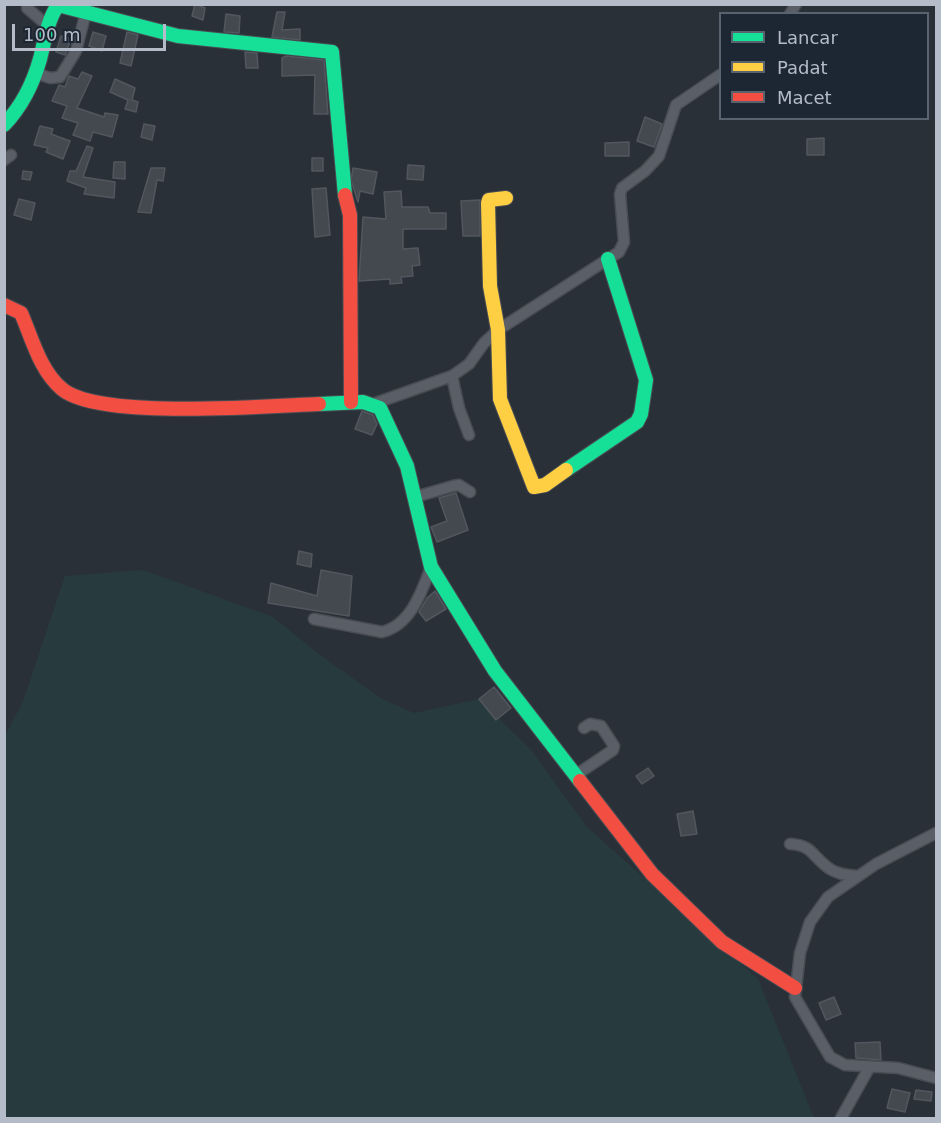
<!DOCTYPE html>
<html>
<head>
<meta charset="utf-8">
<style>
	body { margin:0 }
	#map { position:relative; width:941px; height:1123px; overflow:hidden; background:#2a3038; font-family:"DejaVu Sans",sans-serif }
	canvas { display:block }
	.frame { position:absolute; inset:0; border:6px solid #b4bcc9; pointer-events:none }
	.legend { position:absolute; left:719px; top:12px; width:210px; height:108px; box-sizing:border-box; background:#1d2633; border:2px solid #59626f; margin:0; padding:8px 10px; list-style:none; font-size:18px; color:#b4bcc9 }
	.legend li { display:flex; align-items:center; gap:12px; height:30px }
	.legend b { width:30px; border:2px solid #59626f }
	.scale { position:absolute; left:12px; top:24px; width:154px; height:27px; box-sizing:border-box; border:3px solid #b4bcc9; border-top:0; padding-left:8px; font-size:18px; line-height:21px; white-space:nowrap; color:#b4bcc9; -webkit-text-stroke:4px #1d2633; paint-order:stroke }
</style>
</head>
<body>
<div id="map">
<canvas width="941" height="1123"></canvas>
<div class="frame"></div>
<ul class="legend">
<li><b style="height:8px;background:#16e098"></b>Lancar</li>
<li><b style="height:8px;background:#ffcf43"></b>Padat</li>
<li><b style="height:8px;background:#f24e42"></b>Macet</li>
</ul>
<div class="scale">100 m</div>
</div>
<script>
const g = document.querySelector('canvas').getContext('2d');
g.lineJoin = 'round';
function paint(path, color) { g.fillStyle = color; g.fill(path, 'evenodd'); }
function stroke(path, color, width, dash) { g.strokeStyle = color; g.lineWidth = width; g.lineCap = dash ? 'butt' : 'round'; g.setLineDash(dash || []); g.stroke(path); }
paint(new Path2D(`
	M143,570L273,617L316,652L382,699L414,713L479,699L531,750L587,827L758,979L814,1118H5L4,738L24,699L65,576Z`), '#273a3e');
const building = new Path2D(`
	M195,4L205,8L203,20L192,16Z
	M277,12H285L282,30L300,29V40L272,37Z
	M226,14L240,16L239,33L224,32Z
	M93,32L106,36L102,51L89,46Z
	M127,32L138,35L131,66L120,63Z
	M61,36L71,39L65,55L56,52Z
	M245,52L257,53L258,68H246Z
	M286,56L324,60L328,114H314L315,75L282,76V58Z
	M82,72L92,76L77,108L104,117L105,113L118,115L112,137L93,132L90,141L73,135L78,123L62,118L67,106L52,101L59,85L65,87L69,76L78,79Z
	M115,79L135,88L132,100L138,102L136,112L125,109L128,100L110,92Z
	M645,117L662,124L654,147L637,141Z
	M144,124L155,126L152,140L141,137Z
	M40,126L53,129L51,134L70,141L63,159L46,152L48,148L34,145Z
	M824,138V155H807V139Z
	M629,142V156H605V143Z
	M87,146L93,148L83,177L115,182L114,198L84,194L86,188L67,181L70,171H76Z
	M312,158H323V171H312Z
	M114,162H125V179L113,178Z
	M408,165L424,166L423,180L407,179Z
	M151,168H165L163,181L157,180L151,213L138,212Z
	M353,168L377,172L373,194L360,191L358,202L351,180Z
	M23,171L32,172L30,180L22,179Z
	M326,188L330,235L315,237L312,189Z
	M401,191L402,207H428L430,213H446V229H403V249L418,248L420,265L412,266L413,276L401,277L402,283L390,284V279L359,281L363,217L386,219L384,192Z
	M19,199L35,203L31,220L14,215Z
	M480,200V236H463L461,201Z
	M362,411L373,415L377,424L372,435L355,429Z
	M456,493L468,530L437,542L431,527L447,521L439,498Z
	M299,551L312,554L311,567L297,564Z
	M321,570L352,576L349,616L268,603L271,583L317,596Z
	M435,591L446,609L426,621L419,612L427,598Z
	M494,687L511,708L496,720L479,699Z
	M648,768L654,776L642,784L636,776Z
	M693,811L697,834L681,836L677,814Z
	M834,997L841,1014L826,1020L819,1003Z
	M880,1042L881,1060L856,1058L855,1043Z
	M892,1089L910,1093L905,1112L887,1108Z
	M916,1090L932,1092L931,1101L914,1099Z`);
paint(building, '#444950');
stroke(building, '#52575f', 1.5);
const street = new Path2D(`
	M27,8L48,26
	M790,14L796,4
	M36,73L50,78L60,77L76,51L86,12
	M4,160L11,155
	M452,376L459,408L469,435
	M373,404L452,376L469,364L484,343L498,330L619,252L624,242L620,194L622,188L645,171L659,156L676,105L720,75
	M415,497L453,486L459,485L470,492
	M314,619L382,632C411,625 422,591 431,567
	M576,775L613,750L614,746L601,726L590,724L584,728
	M936,833L876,864L828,897L810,922L800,953L795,997L830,1057L845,1065L898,1068L936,1078
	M790,844C811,845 811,854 826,866C835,874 846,875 858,876
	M841,1118L869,1068`);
const fast = new Path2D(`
	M4,125C22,106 33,84 40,59C45,40 47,21 58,5L178,36L332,52L345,195
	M319,404L363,402L380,408L407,466L431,567L495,671L580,781
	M566,470L637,422L641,414L646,380L608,259`);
const slow = new Path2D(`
	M506,198L489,200L488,203L490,286L498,330L500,399L534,487L545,485L566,470`);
const jam = new Path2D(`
	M345,195L350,215L351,402
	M4,305L21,313C32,338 40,371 62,389C99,420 267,406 319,404
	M580,781L652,874L722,942L795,988`);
stroke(street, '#484c53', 13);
stroke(fast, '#484c53', 16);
stroke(slow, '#484c53', 16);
stroke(jam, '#484c53', 16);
stroke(street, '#5a5e66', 10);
stroke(fast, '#16e098', 14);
stroke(slow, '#ffcf43', 14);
stroke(jam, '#f24e42', 14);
</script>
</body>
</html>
